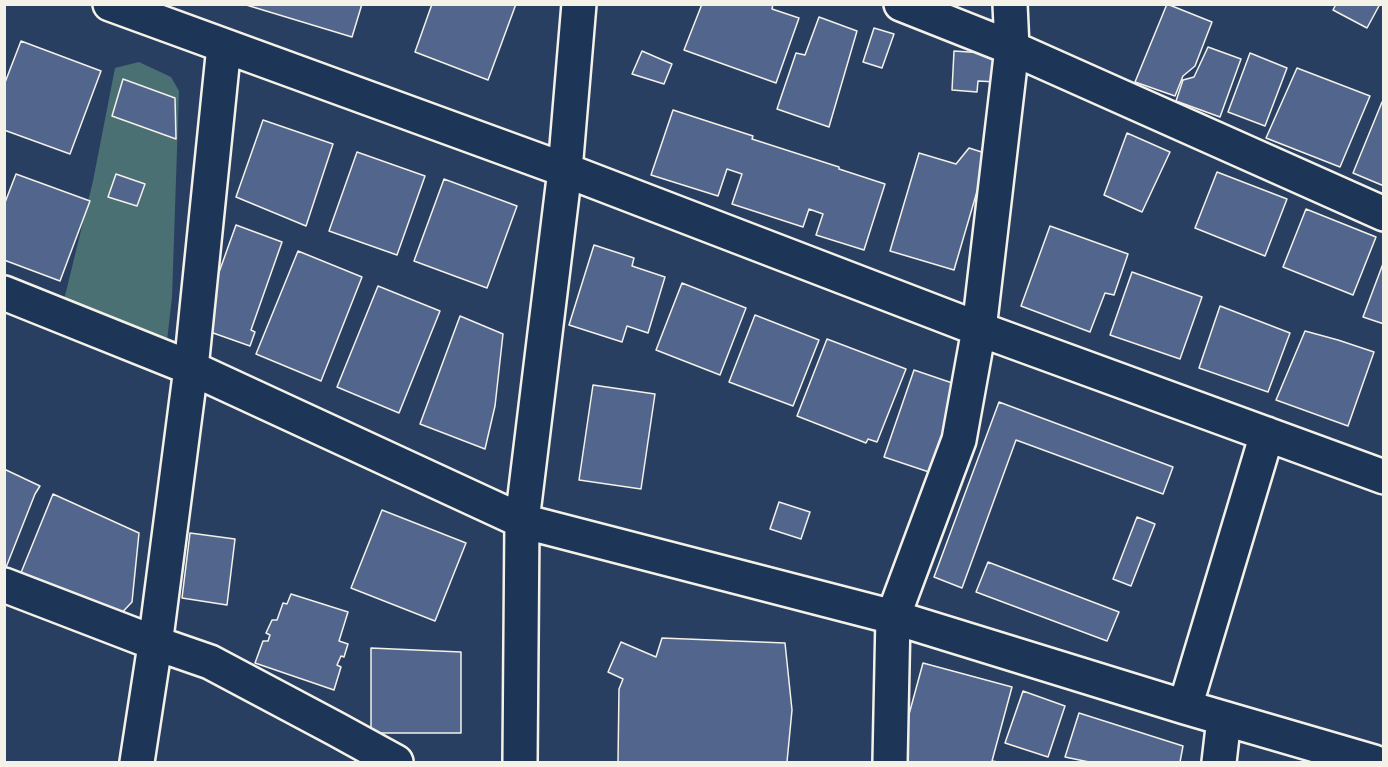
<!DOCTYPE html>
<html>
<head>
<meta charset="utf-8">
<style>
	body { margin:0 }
	#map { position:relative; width:1388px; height:767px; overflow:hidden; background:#283f62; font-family:Sriracha,sans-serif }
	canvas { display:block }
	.frame { position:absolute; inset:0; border:6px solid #f4f1e8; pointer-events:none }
</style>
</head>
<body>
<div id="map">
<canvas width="1388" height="767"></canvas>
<div class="frame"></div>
</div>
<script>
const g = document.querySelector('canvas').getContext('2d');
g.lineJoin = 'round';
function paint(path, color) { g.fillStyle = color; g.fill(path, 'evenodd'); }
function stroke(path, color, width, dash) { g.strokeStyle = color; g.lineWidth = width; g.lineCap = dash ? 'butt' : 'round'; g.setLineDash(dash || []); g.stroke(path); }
paint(new Path2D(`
	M139,62L171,77L179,91L172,297L167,341L64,300L93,181L115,68Z`), '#4a7073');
const building = new Path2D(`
	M243,4H362L352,37Z
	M432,4H516L488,80L415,52Z
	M702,4H773L772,9L799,18L776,83L684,50Z
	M1167,4L1212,22L1195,66L1183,76L1175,96L1135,82Z
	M1336,4H1380L1367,28L1333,10Z
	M819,17L857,31L829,127L777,109L796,53L805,55Z
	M874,28L894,34L882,68L863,62Z
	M21,41L101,71L70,154L4,130V85Z
	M1208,47L1241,59L1220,117L1176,101L1183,80L1194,77Z
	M642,51L672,64L664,84L632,74Z
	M954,51L999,54L997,82L978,81L977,92L952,90Z
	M1250,53L1287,68L1265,126L1228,112Z
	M1297,68L1370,96L1340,167L1266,138Z
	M123,79L175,98L176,139L112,116Z
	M1382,102H1384V186L1353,173Z
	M673,110L753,136L752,139L839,167V169L885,184L864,250L816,235L823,214L809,209L803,227L732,204L742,174L727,169L718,196L651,175Z
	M263,120L333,144L306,226L236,197Z
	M1127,133L1170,152L1142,212L1104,195Z
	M969,148L988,154L954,270L890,251L919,153L956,164Z
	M357,152L425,176L397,255L329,231Z
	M1217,172L1287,199L1265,256L1195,228Z
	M16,174L90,201L60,281L4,260V205Z
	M116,174L145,184L137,206L108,197Z
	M444,179L517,206L487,288L414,261Z
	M1306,209L1376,237L1353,295L1283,267Z
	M236,225L282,242L251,330L255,332L250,346L199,328Z
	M1050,226L1128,254L1114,295L1105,293L1090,332L1021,306Z
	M594,245L634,258L632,266L665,277L648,333L627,326L622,342L569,325Z
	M298,251L362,277L321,381L256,354Z
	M1384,261V324L1363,317Z
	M1132,272L1202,297L1180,359L1110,335Z
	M682,283L746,308L720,375L656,350Z
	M378,286L440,311L399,413L337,387Z
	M1220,306L1290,333L1268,392L1199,368Z
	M755,315L819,340L793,406L729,382Z
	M460,316L503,334L495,406L485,449L420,424Z
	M1305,331L1338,340L1374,352L1348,426L1276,400Z
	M827,339L906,369L877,442L868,439L866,443L797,416Z
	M914,370L967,388L938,475L884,457Z
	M593,385L655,394L641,489L579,480Z
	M999,402L1173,467L1163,494L1016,440L962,588L934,577Z
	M4,469L40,486L35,494L5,570Z
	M53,494L139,533L132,602L115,620L18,580Z
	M779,502L810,512L801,539L770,529Z
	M382,510L466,543L435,621L351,588Z
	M1137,517L1155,524L1131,586L1113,579Z
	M190,533L235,539L227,605L182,598Z
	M988,562L1119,612L1107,641L976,592Z
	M291,594L348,612L339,641L348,644L344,657L341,656L337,665L341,667L334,690L255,663L263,641H268L270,635L266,633L272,620H277L283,603L287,604Z
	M662,638L785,643L792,710L787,762H618L619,689L623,679L608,672L621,642L656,657Z
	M371,648L461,652V733H371Z
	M923,663L1012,687L992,761L998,762H896Z
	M1023,691L1065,706L1048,757L1005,743Z
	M1079,713L1183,746L1180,762H1089L1065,757Z`);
paint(building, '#52668d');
stroke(building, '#f4f1e8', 1.5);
const minor = new Path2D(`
	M110,4L565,170L979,329L1384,477
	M901,4L1012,48L1384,214
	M4,293L191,368L522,521L893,617L1185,707L1374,762
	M4,585L155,643L210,662L336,729L396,762
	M1185,707L1267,434
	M137,762L155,645L191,368L224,46
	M520,762L522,521L565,170L579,4
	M890,762L893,617L959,440L979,329L1012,48L1010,4
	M1219,762L1224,719`);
stroke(minor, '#f4f1e8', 38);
stroke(minor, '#1d3557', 33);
</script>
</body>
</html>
